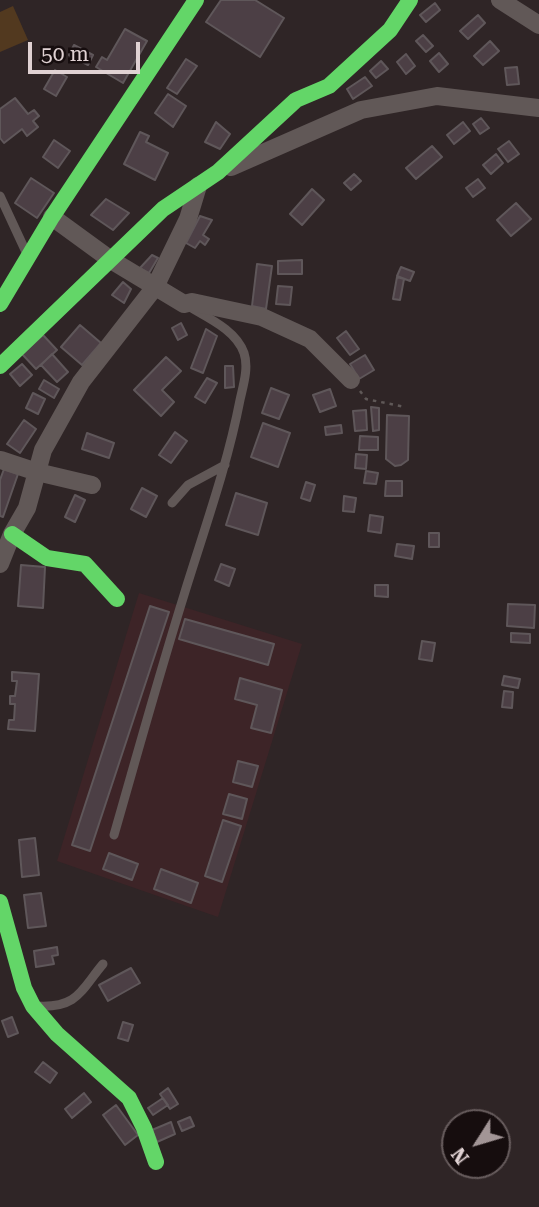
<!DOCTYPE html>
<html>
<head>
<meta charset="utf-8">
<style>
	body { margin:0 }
	#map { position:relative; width:539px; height:1207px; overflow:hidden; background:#2f2526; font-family:"Roboto Serif",serif }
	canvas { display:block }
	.north { position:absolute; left:441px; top:1109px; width:70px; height:70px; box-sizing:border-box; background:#160d0e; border:2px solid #675c5d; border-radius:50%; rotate:233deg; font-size:19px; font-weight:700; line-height:28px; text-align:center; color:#e0d2d3 }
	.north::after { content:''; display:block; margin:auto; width:24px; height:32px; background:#a29596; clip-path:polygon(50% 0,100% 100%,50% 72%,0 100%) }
	.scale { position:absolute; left:28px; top:42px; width:112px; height:32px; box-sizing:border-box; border:4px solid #e0d2d3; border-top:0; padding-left:9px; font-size:21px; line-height:24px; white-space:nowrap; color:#e0d2d3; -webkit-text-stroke:5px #160d0e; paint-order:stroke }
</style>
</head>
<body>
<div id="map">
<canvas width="539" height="1207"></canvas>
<div class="north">N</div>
<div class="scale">50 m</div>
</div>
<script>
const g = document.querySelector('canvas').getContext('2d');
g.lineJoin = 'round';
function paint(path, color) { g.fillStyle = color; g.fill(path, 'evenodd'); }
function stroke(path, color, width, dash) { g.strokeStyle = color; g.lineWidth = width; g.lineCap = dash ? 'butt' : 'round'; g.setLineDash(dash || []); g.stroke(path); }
paint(new Path2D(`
	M139,593L302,644L218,917L57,861Z`), '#3d2427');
paint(new Path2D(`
	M13,6L28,40L0,52V12Z`), '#52391f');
const building = new Path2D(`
	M221,0H255L284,18L260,57L206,22Z
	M435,3L440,10L426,22L420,15Z
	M478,15L485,23L468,39L460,31Z
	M125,29L147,41L123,83L96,67L102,57L107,60Z
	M423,35L433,46L426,52L416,41Z
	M490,41L499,51L483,65L474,56Z
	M74,45L93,55L88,65L69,55Z
	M439,53L448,64L439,72L430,61Z
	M406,54L415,66L406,74L397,62Z
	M186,59L197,66L177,94L167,88Z
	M381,61L388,69L376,78L370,71Z
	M517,67L519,84L507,85L505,68Z
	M55,70L67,77L56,96L44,89Z
	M365,77L372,86L353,99L347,89Z
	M168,94L186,106L173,127L155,113Z
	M15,98L28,114L34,110L39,116L33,121L38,127L27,136L22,129L4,143L0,138V109Z
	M481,118L489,128L480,134L473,124Z
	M216,122L230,134L220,149L205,142Z
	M463,122L470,131L454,144L447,135Z
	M140,132L149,136L146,142L168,153L155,180L124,164Z
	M54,140L70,151L58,168L43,157Z
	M509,141L519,154L508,162L498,149Z
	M432,146L442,157L416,179L406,168Z
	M496,154L503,163L491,174L483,165Z
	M354,174L361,181L351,190L344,183Z
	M31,178L54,193L37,218L15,203Z
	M478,179L485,188L473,197L466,188Z
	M312,189L324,200L302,225L290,214Z
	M106,199L129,213L113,230L91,215Z
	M516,203L531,219L511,236L497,220Z
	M200,216L212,220L203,235L209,239L205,245L200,241L195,248L186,243Z
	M152,255L158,258L149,273L140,268Z
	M302,260V274H278V261Z
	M257,264L272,266L266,309L252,306Z
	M401,267L414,272L410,281L397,276Z
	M397,277L404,279L400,300L393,299Z
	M123,282L131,289L124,303L112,295Z
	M278,286L292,287L290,305L276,304Z
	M181,323L187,335L178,340L172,328Z
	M80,325L101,343L82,365L61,347Z
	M206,329L217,336L203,373L191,368Z
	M346,331L359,349L350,355L337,338Z
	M43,335L57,350L36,369L22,354Z
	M52,354L68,372L57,382L41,365Z
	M365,355L374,370L359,379L350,364Z
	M166,357L181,371L162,390L174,402L161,416L134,390Z
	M22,364L32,375L20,386L10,374Z
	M225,366H233L234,387L225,388Z
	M207,378L217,383L205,403L195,397Z
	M44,380L59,389L54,398L39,389Z
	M271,388L289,395L279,419L262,413Z
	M330,389L336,406L320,412L313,395Z
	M33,393L45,399L38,414L26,408Z
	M371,407L379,408V430L373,431Z
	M366,410L367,430L355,431L353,411Z
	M387,415L409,416L408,460L401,465L395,466L386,459Z
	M24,420L36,429L20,453L7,444Z
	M263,423L290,433L278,467L251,457Z
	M341,425L342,433L326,435L325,427Z
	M175,432L187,441L171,463L159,455Z
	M87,433L114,443L109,458L82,449Z
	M360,436L378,437V450H359Z
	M356,454L367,455L366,469L355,468Z
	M4,469L18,474L3,517L0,516V480Z
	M366,471L378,473L376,484L364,483Z
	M386,481H402V496H385Z
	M306,482L315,485L310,501L301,498Z
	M142,488L157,496L146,517L131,509Z
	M236,493L267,503L258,535L226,525Z
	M75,495L85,500L75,522L65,517Z
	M344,496L356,498L354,512L343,511Z
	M370,515L383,517L381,533L368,531Z
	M429,533H439V547H429Z
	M397,544L414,546L412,559L395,556Z
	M221,564L235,569L229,586L215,580Z
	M21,565L45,567L43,608L18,606Z
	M375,585H388V597L375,596Z
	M508,604L535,605L534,628L507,626Z
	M150,606L169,612L90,851L72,845Z
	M185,619L274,644L268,665L179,639Z
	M511,633L530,634V643L511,642Z
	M422,641L435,643L432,661L419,659Z
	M12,672L39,674L35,731L8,729L9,720H14L15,704H10V696H15L17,681H12Z
	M504,676L520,679L518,688L502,685Z
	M240,678L282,690L271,733L251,728L257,705L235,699Z
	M504,691L513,692L512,708L502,707Z
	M238,761L258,766L252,787L233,782Z
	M229,794L247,799L242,819L223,814Z
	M223,820L241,826L222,882L205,876Z
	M35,838L39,875L22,877L19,840Z
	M109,853L138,864L132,880L103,869Z
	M161,869L198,883L191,903L154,889Z
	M41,893L46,926L28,928L24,895Z
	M57,947L58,955L52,956L54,964L36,967L34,951Z
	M131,968L140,983L108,1001L99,985Z
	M12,1017L18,1033L8,1037L2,1021Z
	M123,1022L133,1025L128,1041L118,1038Z
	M43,1062L57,1073L50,1083L35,1072Z
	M168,1088L178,1104L170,1109L160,1094Z
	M84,1093L91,1102L72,1118L65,1109Z
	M163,1098L168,1105L153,1115L148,1108Z
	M116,1105L138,1135L125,1145L103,1115Z
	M190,1117L194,1126L182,1131L178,1122Z
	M171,1122L175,1134L157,1142L152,1130Z`);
paint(building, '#4c3f45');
stroke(building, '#5f575a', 2);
stroke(new Path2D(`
	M360,391L366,399L405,407`), '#5f5857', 2.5, [3.5, 5]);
stroke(new Path2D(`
	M0,196L26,252
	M172,503L188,485L225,465
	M114,835C137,755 159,675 184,595C204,530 227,467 240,400C243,386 249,368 244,353C236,330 208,318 188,306
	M38,1006C78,1008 81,990 103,964`), '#615857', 9);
stroke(new Path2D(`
	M500,0L539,25
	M231,167L361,110L437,96L539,108
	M52,217L111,260L184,304L192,302L262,317L310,339L351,380
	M1,460L37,472L92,485
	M0,564L12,534L27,508L43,450L81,382L155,287L188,219L198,186`), '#615857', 18);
stroke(new Path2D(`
	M0,304L52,217L196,0
	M0,366L163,209L218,172L296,100L329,86L390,30L410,0
	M12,534L47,558L85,564L117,599
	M0,902L24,988L33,1006L57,1034L129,1098L144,1128L156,1162`), '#63d668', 16);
</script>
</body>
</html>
